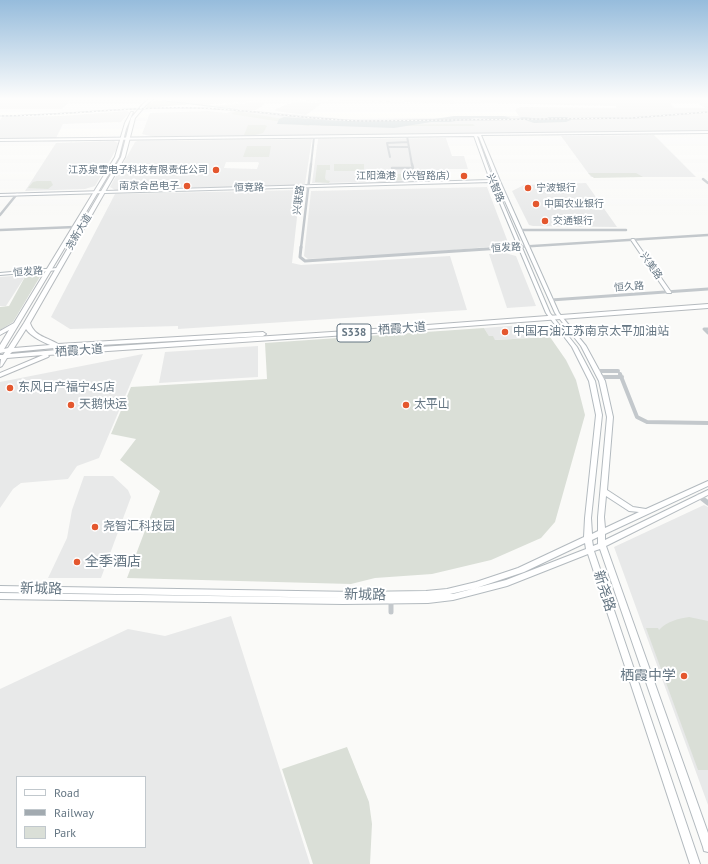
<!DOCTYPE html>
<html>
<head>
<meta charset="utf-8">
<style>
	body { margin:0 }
	#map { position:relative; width:708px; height:864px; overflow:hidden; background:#fafaf8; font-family:"PT Sans",sans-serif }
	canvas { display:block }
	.legend { position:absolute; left:16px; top:776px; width:130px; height:72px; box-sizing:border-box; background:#fff; border:1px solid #c1c8cd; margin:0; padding:5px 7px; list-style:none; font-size:12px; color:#657683 }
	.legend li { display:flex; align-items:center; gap:8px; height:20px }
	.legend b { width:20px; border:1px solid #c1c8cd }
</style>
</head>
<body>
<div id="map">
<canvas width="708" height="864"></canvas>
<ul class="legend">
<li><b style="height:5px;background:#fff"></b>Road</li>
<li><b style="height:5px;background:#a2aab0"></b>Railway</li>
<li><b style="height:11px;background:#dadfd7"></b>Park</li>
</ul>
</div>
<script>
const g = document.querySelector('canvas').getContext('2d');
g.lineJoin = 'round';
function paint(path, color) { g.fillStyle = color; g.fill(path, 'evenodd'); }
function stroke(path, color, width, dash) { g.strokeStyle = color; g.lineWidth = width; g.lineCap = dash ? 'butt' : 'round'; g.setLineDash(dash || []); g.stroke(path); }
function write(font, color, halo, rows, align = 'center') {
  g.font = font + ' "PT Sans","Noto Sans SC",sans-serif'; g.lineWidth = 4; g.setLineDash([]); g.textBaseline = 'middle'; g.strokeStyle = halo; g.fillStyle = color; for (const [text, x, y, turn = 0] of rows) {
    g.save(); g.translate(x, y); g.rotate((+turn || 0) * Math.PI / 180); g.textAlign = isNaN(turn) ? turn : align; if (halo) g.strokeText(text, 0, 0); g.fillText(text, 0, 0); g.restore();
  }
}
paint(new Path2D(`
	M64,98L63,100H71L62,109H0V98Z
	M173,98H253L252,101L199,105L171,101Z
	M303,98H390V102L299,100Z
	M454,98L456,104L404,102L403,98Z
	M474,98H708V131L154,137L142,134L150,113L209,111L227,113L236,109H242L213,106L249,103H264V105L256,110H246L346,119L446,118L458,116H519L515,110L520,107L616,108V106L486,103ZM672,102H697L705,108H674L671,104Z
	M293,102L321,103H322L306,115L275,111L276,109Z
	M128,111L129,113L121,122L63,124L56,138L0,139V120L2,117L61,116Z
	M654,135L696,177H591L561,136Z
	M446,138L452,156H464L468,169H445L447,179H407L402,182H389L312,183L318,139Z
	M312,139L305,184L302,185L115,190L110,187L135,142L137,141ZM226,162H258L259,163L257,169L224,168Z
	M114,141L118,143L117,148L95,186L85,189L25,191L56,143Z
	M586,183L617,227L533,226L529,225L512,191L524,185Z
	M487,187L509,245L410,254L308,259L304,256L311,191Z
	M300,190L292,263L301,265L450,256L467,310L178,329V326L70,329L51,317L115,194Z
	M505,253L516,256L536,306L507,308L489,254Z
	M26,275L6,306H0V277Z
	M522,325L530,338L495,340L489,336L484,328Z
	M258,346V377L159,383L165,352Z
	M143,354L99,458L77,466L68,479L21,483L13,489L0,508V382Z
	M84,476H113L128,490L131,497L101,578H48L67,538L72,510Z
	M704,505L708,507V805L614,547Z
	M231,616L310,864H0V689L128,629L165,636ZM17,777H145V847H17Z`), '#e8e9e9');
paint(new Path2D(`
	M157,100L191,104L146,108L149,103Z
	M236,111L313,124L308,126L231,114Z
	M473,124L475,126H320L321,125Z
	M248,125H265L267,126L263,133L255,135H244Z
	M247,146H271L269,157H243Z
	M334,164H364V171H334Z
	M317,165H330V170H326L325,178L326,180L330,181L329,183L315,182Z
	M417,169H434L436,176H439L392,181L391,174H417Z
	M588,173H636L643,177L594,178Z
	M37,181H51L53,185L48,189L28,188L33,182Z
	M26,275H41L13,322L0,330V307L9,306Z
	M484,328L489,336H493L495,340L550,337L566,360L576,380L585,415L555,522L541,538L491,560L432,574L375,578L351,584L127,578L160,491L120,460L136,439L111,434L131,387L267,379L265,343Z
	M689,617L708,621V770H698L646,628H658L659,630C667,621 678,619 689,617Z
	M347,747L369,802L372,824L370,864H313L282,769Z`), '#dadfd7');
paint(new Path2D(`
	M454,116H504L511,118L504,120L476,118L450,122H431L394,128L277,124L279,119L284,117L338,121H378L434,119Z
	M522,117C530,117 539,120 547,119L548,117H567L571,120L566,122L534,123L519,118Z`), '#bbc7cb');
paint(new Path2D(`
	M162,101L163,100L238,109L237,110Z`), '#bbc7cb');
const secondary = new Path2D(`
	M708,131V133L481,135L500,181L559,313L586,346L605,381L613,417L607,490L633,507L646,509L708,481V486L605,534V540L708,490V495L606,546L708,833V852L704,851L703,847L600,549L594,551L700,864H690L588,554L507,586L453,600L428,603L343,604L0,599V593L348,598L0,592V586L356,592L426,591L447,589L476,582L518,568L584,537L585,518L596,415L589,381L572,347L546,313L491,182L0,196V194L490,180L474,136L0,141V139ZM477,136L479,137L496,181L555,313L581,346L599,381L607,417L598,517V531L592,534L591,518L602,415L595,381L577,347L550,313L494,182L496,181L493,180ZM606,496L629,511L639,512L605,528L604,517ZM598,537V544L593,546L592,540ZM585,543L586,549L506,580L453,594H450L476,588L524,572Z
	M632,239H634L671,292V293H667L631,240Z
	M57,268L59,269V270L0,275V273Z`);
const primary = new Path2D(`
	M150,98H154L145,106L135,118L125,157L30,323C35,337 47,337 58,344L263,332L266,334L263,336L65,347L12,352L10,354L69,349L347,331L708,304V308L347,335L48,355L49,356L48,357L0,377V373L43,355L7,358L2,366L0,367L1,359H0V355H3L5,352L0,353V345L9,330L0,335V331L14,323L115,157L125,123L131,112H133L126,129L119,157L4,349L8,348L24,323L121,157L131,118L143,104ZM26,329C30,336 43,342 50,345L14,348Z`);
stroke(secondary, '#b3babf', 2);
stroke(primary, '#b5babe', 2);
stroke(new Path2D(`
	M407,136L412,165
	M388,147H408
	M390,157L387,143L408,142
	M311,165L314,137`), '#c3c8cc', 2);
stroke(new Path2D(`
	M392,168H413L412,164
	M703,179L708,183
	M0,215L17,194
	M0,230L75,227
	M520,230H626
	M301,248L311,164
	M501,248L708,235`), '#c3c8cc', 2.5);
stroke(new Path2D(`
	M301,247L300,257L305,261L517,247
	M551,300L708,289
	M708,329H704L708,333`), '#c3c8cc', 3);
stroke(new Path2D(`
	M597,371H618
	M620,374L637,417L647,422L708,423
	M600,377H622`), '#c3c8cc', 4);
stroke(new Path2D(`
	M699,496L708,503
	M391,601V612`), '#c3c8cc', 5);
paint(secondary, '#fff');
paint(primary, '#fff');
const rail = new Path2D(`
	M0,116C65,116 129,106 194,108C251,109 307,120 364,121L632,118L708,112`);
stroke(rail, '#a2aab0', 1.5);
stroke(rail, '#fff', 1, [2]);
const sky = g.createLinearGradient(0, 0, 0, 219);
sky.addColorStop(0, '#96bcdc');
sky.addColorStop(0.45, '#fdfdfc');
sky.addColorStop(1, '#fdfdfc00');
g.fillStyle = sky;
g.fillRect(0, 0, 708, 219);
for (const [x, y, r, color] of [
	[216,170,4,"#e4572e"],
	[464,176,4,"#e4572e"],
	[187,186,4,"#e4572e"],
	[528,188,4,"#e4572e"],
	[536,204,4,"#e4572e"],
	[545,221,4,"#e4572e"],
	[505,332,4,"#e4572e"],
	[10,388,4,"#e4572e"],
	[71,405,4,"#e4572e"],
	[406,405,4,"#e4572e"],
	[95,527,4,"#e4572e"],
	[77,562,4,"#e4572e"],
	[684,676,4,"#e4572e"]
]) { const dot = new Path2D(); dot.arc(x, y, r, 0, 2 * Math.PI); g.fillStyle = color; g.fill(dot); stroke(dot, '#fff', 1.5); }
write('10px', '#657683', '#fff', [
	["江苏泉雪电子科技有限责任公司",208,170],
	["江阳渔港（兴智路店）",456,176],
	["南京合邑电子",179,186],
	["宁波银行",536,188,"left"],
	["中国农业银行",544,204,"left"],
	["交通银行",553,221,"left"]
], 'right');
write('10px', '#657683', '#fff', [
	["恒竞路",249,188,-1],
	["兴智路",495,188,68],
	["兴联路",299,200,-83],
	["尧新大道",79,232,-59],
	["恒发路",506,248,-3],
	["兴美路",651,266,55],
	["恒发路",28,272,-4],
	["恒久路",629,287,-4]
]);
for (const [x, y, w] of [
	[354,333,34]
]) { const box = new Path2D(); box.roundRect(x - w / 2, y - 9, w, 18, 3); g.fillStyle = '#fff'; g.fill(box); stroke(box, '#657683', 1); }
write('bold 11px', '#657683', null, [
	["S338",354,333]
]);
write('12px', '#657683', '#fff', [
	["栖霞大道",402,329,-4],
	["栖霞大道",79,351,-4]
]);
write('12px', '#657683', '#fff', [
	["中国石油江苏南京太平加油站",513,332],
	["东风日产福宁4S店",18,388],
	["天鹅快运",79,405],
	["太平山",414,405],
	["尧智汇科技园",103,527]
], 'left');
write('14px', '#657683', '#fff', [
	["全季酒店",85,562],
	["栖霞中学",676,676,"right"]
], 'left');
write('14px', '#657683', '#fff', [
	["新城路",41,589,1],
	["新尧路",604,591,72],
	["新城路",365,595,1]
]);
</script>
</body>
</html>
